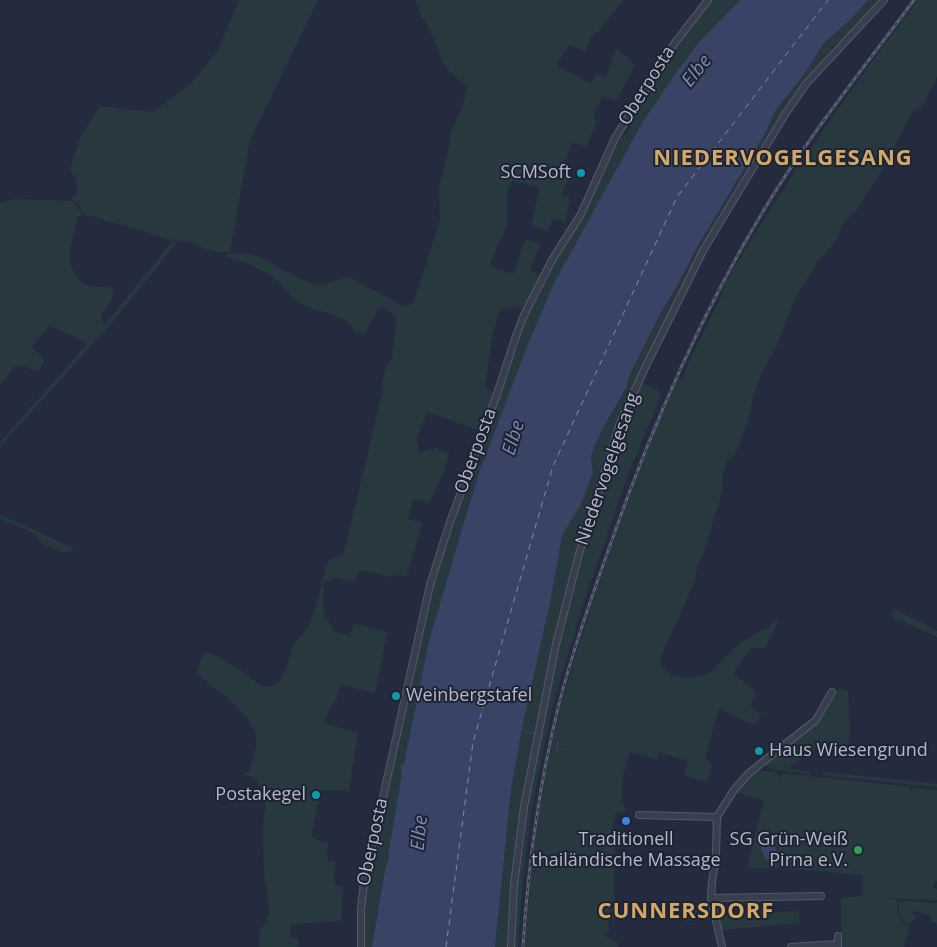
<!DOCTYPE html>
<html>
<head>
<meta charset="utf-8">
<style>
	body { margin:0 }
	canvas { display:block; background:#252b3e }
</style>
</head>
<body>
<canvas width="937" height="947"></canvas>
<script>
const g = document.querySelector('canvas').getContext('2d');
g.lineJoin = 'round';
function paint(path, color) { g.fillStyle = color; g.fill(path, 'evenodd'); }
function stroke(path, color, width, dash) { g.strokeStyle = color; g.lineWidth = width; g.lineCap = dash ? 'butt' : 'round'; g.setLineDash(dash || []); g.stroke(path); }
function write(font, color, halo, rows, align = 'center') {
  g.font = font + ' "Open Sans",sans-serif'; g.lineWidth = 4; g.setLineDash([]); g.textBaseline = 'middle'; g.strokeStyle = halo; g.fillStyle = color; for (const [text, x, y, turn = 0] of rows) {
    g.save(); g.translate(x, y); g.rotate((+turn || 0) * Math.PI / 180); g.textAlign = isNaN(turn) ? turn : align; if (halo) g.strokeText(text, 0, 0); g.fillText(text, 0, 0); g.restore();
  }
}
paint(new Path2D(`
	M239,0H318L250,140L230,251C211,258 194,238 176,241L83,214L78,202L70,200C83,194 76,178 70,169L80,138L100,106L153,112L192,83L218,50Z
	M415,0H623L600,30L591,36L585,52L569,45L557,65L591,84L597,73L606,78L616,48L635,65L616,101L603,96L593,116L597,122L586,147L573,142L560,174L568,179L562,194L570,199L565,223L553,218L547,232L531,225L540,187L512,181L507,192V226L489,266L513,274L526,239L541,244L530,270L542,276L525,310L519,307L500,310L493,332L485,387L496,394L488,413L483,415L480,424L483,428L481,431L427,412L417,438L419,453L436,448L449,453L444,472L429,503L413,499L408,519L422,523L407,576L394,575L390,577L360,570L354,582L335,578L324,583C324,601 320,613 333,627V631L350,636L354,624L387,632L375,694L342,684C339,689 338,695 336,700C331,708 327,714 324,723L358,733L349,791L320,790L312,835L315,839L328,843L327,861L335,862L334,885L343,887L341,921L291,924L290,937L298,938V947H259L260,929L263,927L269,913L267,886L264,876L263,826L266,802L258,782L253,777L241,774L249,772C252,763 257,749 256,738C254,715 213,687 196,673L204,653L208,652C220,659 234,665 245,673C252,678 257,686 267,687C286,687 288,657 294,644C297,638 306,633 310,623C319,603 320,581 329,560L344,553L382,394V382L386,367L392,358L397,318L385,307L379,308L365,333L355,332C347,313 319,313 302,304C291,299 286,288 277,280C262,268 243,262 225,256C257,242 288,280 319,285C325,286 339,278 349,277L403,306L410,305L414,301L440,220L439,187L449,148L450,134L462,107L468,88L446,68L433,37L427,24L422,18Z
	M710,0H740L699,42L675,74L642,123L555,281L528,344L480,470L463,525L429,641L404,765L400,766L402,772L389,850V857L385,870L372,947H364L362,921L365,885H370L371,882L366,881L370,863L374,864L377,846L374,845L375,841H378L379,835L376,834L380,813H384L390,782L388,781L432,587L451,526L526,315L620,133L626,135L631,126L626,122L675,45Z
	M868,0H882L839,45L836,43L831,48L834,51L832,53L830,51L793,98L784,113L781,114L667,320L665,321L624,410L575,561L530,764L509,947H495L511,790L522,728L551,598L562,536L593,472L591,456L601,432L626,388L630,374L662,310L673,293L699,244L766,132L775,111L806,72L823,44L850,19Z
	M918,0H937V76L924,104L912,112L886,164L856,211L844,221L835,242L818,261L794,300L777,346L762,373L754,392L749,418L736,453L726,462L723,473L722,492L704,552L697,567L695,580L661,657V667C676,680 694,681 711,672L741,642L769,627L779,617L780,618L765,648H751L733,673L756,692L750,706L762,714L754,725L719,709L705,758L712,764L707,782L684,775L688,761L659,752L657,759L630,752C623,773 618,791 626,812L621,813L616,812L611,834L615,836L614,881L616,919L608,920L609,931L606,933L607,938L617,942L618,947H525C529,881 537,816 550,752C565,685 586,620 609,556C630,496 651,437 678,379H683L688,363L723,294L721,291C779,189 847,94 918,0Z
	M15,199L70,201L76,204L82,215L78,216C76,227 72,236 71,247C67,274 80,291 108,286L113,289C113,304 108,304 101,315V320L105,324L172,242L177,243L109,326L0,447V442L87,344L69,334L49,326L33,345V348L45,360L44,364L37,372L25,366H15L0,385V203Z
	M641,382L662,393L627,477L583,605L553,704L533,800L523,878L518,947H513L516,885L526,808L541,727L552,681L553,668L577,574H580L581,572L578,570L581,555L608,476L611,472V460L622,423Z
	M0,514L64,544L74,548L64,553L40,542L35,534L0,518Z
	M892,608L937,631V637L902,621L893,620Z
	M839,689L848,692L850,730L849,746L824,742L787,769L812,772L810,774L772,769L767,767L766,763L769,760C784,748 805,737 817,721C825,711 828,696 839,689Z
	M755,770L776,772L778,777H780L782,774H785L894,785L909,787V791H912L914,788L937,790V881H934V888L937,889V900L889,898L897,901C897,913 897,923 910,927L904,947H841V898L862,896V875L783,868H747L764,801L736,792Z
	M825,772L937,784V787L822,775Z
	M902,901L937,903V925L935,923L930,921L931,915L914,911L913,914L916,915L917,917L911,922L910,925C898,922 899,914 899,903Z
	M710,903L713,919L685,921L683,905Z
	M799,911L800,923L720,930L716,915Z`), '#27383f');
paint(new Path2D(`
	M740,0H868L851,19L823,44L806,72L775,111L766,132L699,244L673,293L662,310L630,374L626,388L601,432L595,446L591,456L593,472L581,504L562,536L551,598L522,728L511,790L495,947H372L385,870L389,857V850L402,772L400,766L404,764L429,641L463,525L480,470L528,344L555,281L642,123L675,74L699,42Z
	M768,833L772,834L778,857L766,860L760,846L763,834Z`), '#394365');
stroke(new Path2D(`
	M521,727L526,732L535,734
	M558,742L557,749L564,750`), '#394365', 1);
stroke(new Path2D(`
	M446,947L473,742L553,466L677,197L828,0`), '#7d8ab0', 1, [6, 5]);
const minor = new Path2D(`
	M639,815L717,817
	M711,898L821,896
	M838,944V936
	M361,947V909L364,883L430,585L449,525L497,394L515,339L524,315L552,260L581,214L615,138L674,44L708,0
	M511,947L514,885L524,807L556,644L579,554L620,423L645,368L704,249L786,113L806,84L884,0
	M722,947L711,898L712,882L716,855L717,817L734,790L749,773L816,720L832,692
	M791,947L838,944V947`);
stroke(minor, '#545969', 8);
stroke(minor, '#393e4e', 6);
const rail = new Path2D(`
	M523,947C528,865 539,784 559,704C573,649 593,594 612,540C652,426 700,316 762,213C807,138 862,70 914,0`);
stroke(rail, '#5b6175', 3);
stroke(rail, '#1e2333', 1, [4]);
for (const [x, y, r, color] of [
	[581,173,5,"#0f9aa8"],
	[396,696,5,"#0f9aa8"],
	[759,751,5,"#0f9aa8"],
	[316,795,5,"#0f9aa8"],
	[626,821,5,"#3f7fe0"],
	[858,850,5,"#2e9e5b"]
]) { const dot = new Path2D(); dot.arc(x, y, r, 0, 2 * Math.PI); g.fillStyle = color; g.fill(dot); stroke(dot, '#1e2333', 2); }
write('18px', '#b5b9c9', '#1e2333', [
	["Oberposta",647,86,-58],
	["Oberposta",476,451,-70],
	["Niedervogelgesang",608,469,-71],
	["Oberposta",373,842,-78]
]);
write('18px', '#b5b9c9', '#1e2333', [
	["SCMSoft",571,173],
	["Weinbergstafel",406,696,"left"],
	["Haus Wiesengrund",769,751,"left"],
	["Postakegel",306,795],
	["Traditionell",626,840,"center"],
	["thailändische Massage",626,861,"center"],
	["SG Grün-Weiß",848,840],
	["Pirna e.V.",848,861]
], 'right');
write('italic 19px', '#7d8ab0', '#1e2333', [
	["Elbe",697,71,-51],
	["Elbe",514,438,-73],
	["Elbe",420,833,-84]
]);
g.letterSpacing = '1px';
write('bold 22px', '#d3a866', '#1e2333', [
	["NIEDERVOGELGESANG",783,159],
	["CUNNERSDORF",686,912]
]);
g.letterSpacing = '0px';
</script>
</body>
</html>
